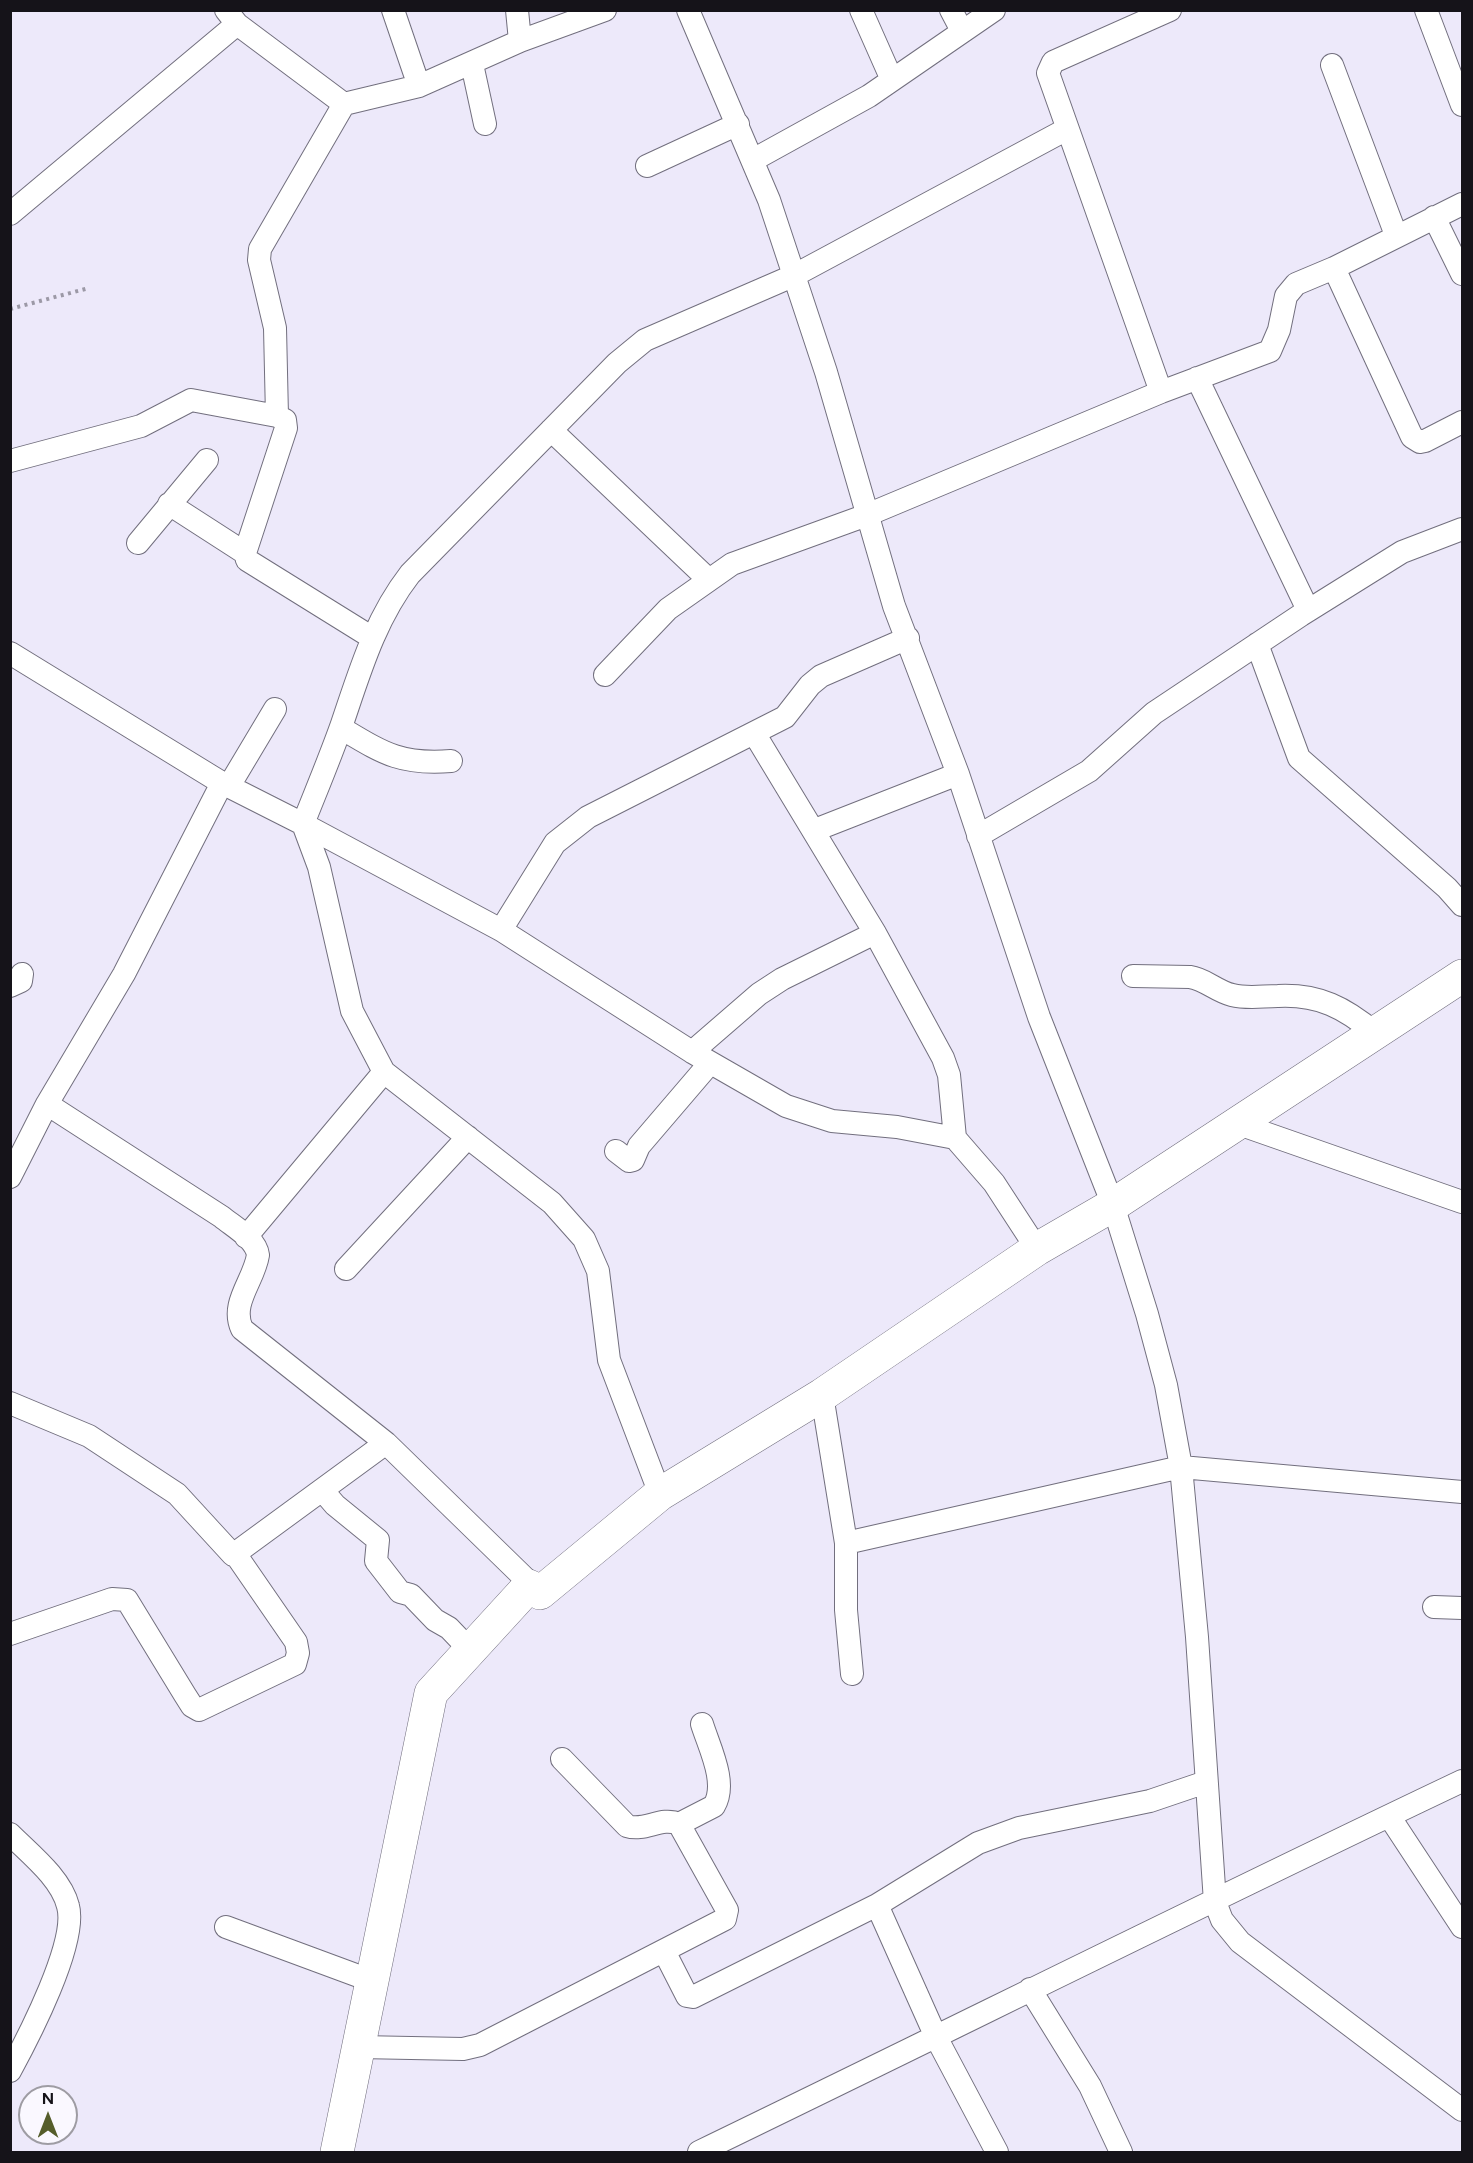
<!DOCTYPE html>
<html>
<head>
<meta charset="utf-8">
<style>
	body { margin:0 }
	#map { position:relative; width:1473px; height:2163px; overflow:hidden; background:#ede9fa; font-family:Figtree,sans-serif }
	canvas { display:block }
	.frame { position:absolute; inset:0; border:12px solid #151319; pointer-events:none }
	.north { position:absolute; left:18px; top:2085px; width:60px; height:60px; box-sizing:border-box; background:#faf8ff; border:2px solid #9e9ca3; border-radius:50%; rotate:0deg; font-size:16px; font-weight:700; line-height:24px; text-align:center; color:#151319 }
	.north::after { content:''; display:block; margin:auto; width:21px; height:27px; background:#555d2b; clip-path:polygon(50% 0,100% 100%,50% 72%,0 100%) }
</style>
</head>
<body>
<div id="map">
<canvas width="1473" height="2163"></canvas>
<div class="frame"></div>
<div class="north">N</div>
</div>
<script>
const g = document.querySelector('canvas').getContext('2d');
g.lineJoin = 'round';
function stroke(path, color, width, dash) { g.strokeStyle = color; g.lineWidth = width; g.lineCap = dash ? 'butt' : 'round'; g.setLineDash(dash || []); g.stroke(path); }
const street = new Path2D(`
	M226,10L237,24L344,104L419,86L520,41L605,10
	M393,10L419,86
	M517,10L520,41
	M688,10L769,200L826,372L894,606L958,774L1039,1017L1113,1205L1147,1314L1166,1385L1181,1467L1197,1637L1215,1902L1222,1920L1240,1942L1462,2110
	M861,10L892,80
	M951,10L962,31
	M1426,10L1462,105
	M472,64L485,124
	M1332,65L1396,235
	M753,160L869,96L994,10
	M647,166L738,124
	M10,214L237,24
	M1434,217L1462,274
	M1334,268L1412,437L1420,442L1425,441L1462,422
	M1197,378L1308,610
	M1161,392L1048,73L1053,62L1170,10
	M277,416L275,328L259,260L260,249L344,104
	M551,430L709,580
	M10,461L141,426L191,400L277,416L285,420L286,428L245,553L247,560L371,637
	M169,504L245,553
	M138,543L207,460
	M1257,644L1299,758L1447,888L1462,905
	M10,653L222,783L303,824L319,867L352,1011L384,1072L552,1203L584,1239L598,1271L609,1360L660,1494
	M605,675L668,609L732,564L867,515L1161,392L1270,351L1279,330L1286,296L1296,284L1334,268L1462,204
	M341,728C383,753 400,765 451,761
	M754,733L875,933L943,1058L949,1075L955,1138
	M229,786L275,709
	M815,830L958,774
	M978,836L1089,771L1154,713L1301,615L1402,552L1462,529
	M501,930L555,843L588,817L785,717L810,685L821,676L908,638
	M1133,976L1190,977C1205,979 1216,991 1232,995C1248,999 1262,996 1278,996C1319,994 1345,1008 1375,1033
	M10,986L21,981L22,974
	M692,1052L759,994L782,979L875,933
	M47,1104L222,1217C234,1227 256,1239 258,1255C254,1281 230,1303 242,1329L386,1443L540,1593
	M1236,1123L1462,1202
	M616,1151L629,1161L633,1160L639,1146L710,1063
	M10,1177L47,1104L124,974L222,783
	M246,1237L384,1072
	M1037,1249L994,1183L955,1138L897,1127L832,1121L786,1106L692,1052L501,930L303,824C316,791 330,758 342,724C360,671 375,619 410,574L617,363L645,340L795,275L1067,129
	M346,1269L468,1137
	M822,1395L846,1543V1610L852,1674
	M10,1403L89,1436L177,1494L233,1555L386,1443
	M323,1491L335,1505L378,1540L376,1561L400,1592L411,1595L435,1620L449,1628L469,1649
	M846,1543L1181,1467L1462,1492
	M1434,1607L1462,1608
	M10,1634L112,1599L127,1600L185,1695L192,1706L199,1710L295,1664L298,1653L296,1642L236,1555
	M1389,1816L1462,1927
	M679,1824L714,1806C728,1783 709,1747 702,1724
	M10,1834C30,1854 61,1878 68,1906C78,1942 28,2038 10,2071
	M877,1905L936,2037L997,2152
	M226,1927L372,1981
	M664,1951L687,1996L693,1997L877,1905L978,1843L1019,1828L1150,1801L1206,1782
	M1030,1989L1090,2086L1121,2152
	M359,2047L463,2049L480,2045L725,1919L727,1910L679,1824C661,1816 645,1832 627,1826L562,1759
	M699,2152C953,2029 1207,1902 1462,1781`);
const secondary = new Path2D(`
	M337,2152L431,1693L529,1586L540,1593L660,1494L822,1395L1037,1249L1113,1205L1462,976`);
stroke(street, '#726f7e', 24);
stroke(secondary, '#726f7e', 34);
stroke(new Path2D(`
	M10,309L89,288`), '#9c99a6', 4, [3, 4.5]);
stroke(street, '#fff', 22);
stroke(secondary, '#fff', 33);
</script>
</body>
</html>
